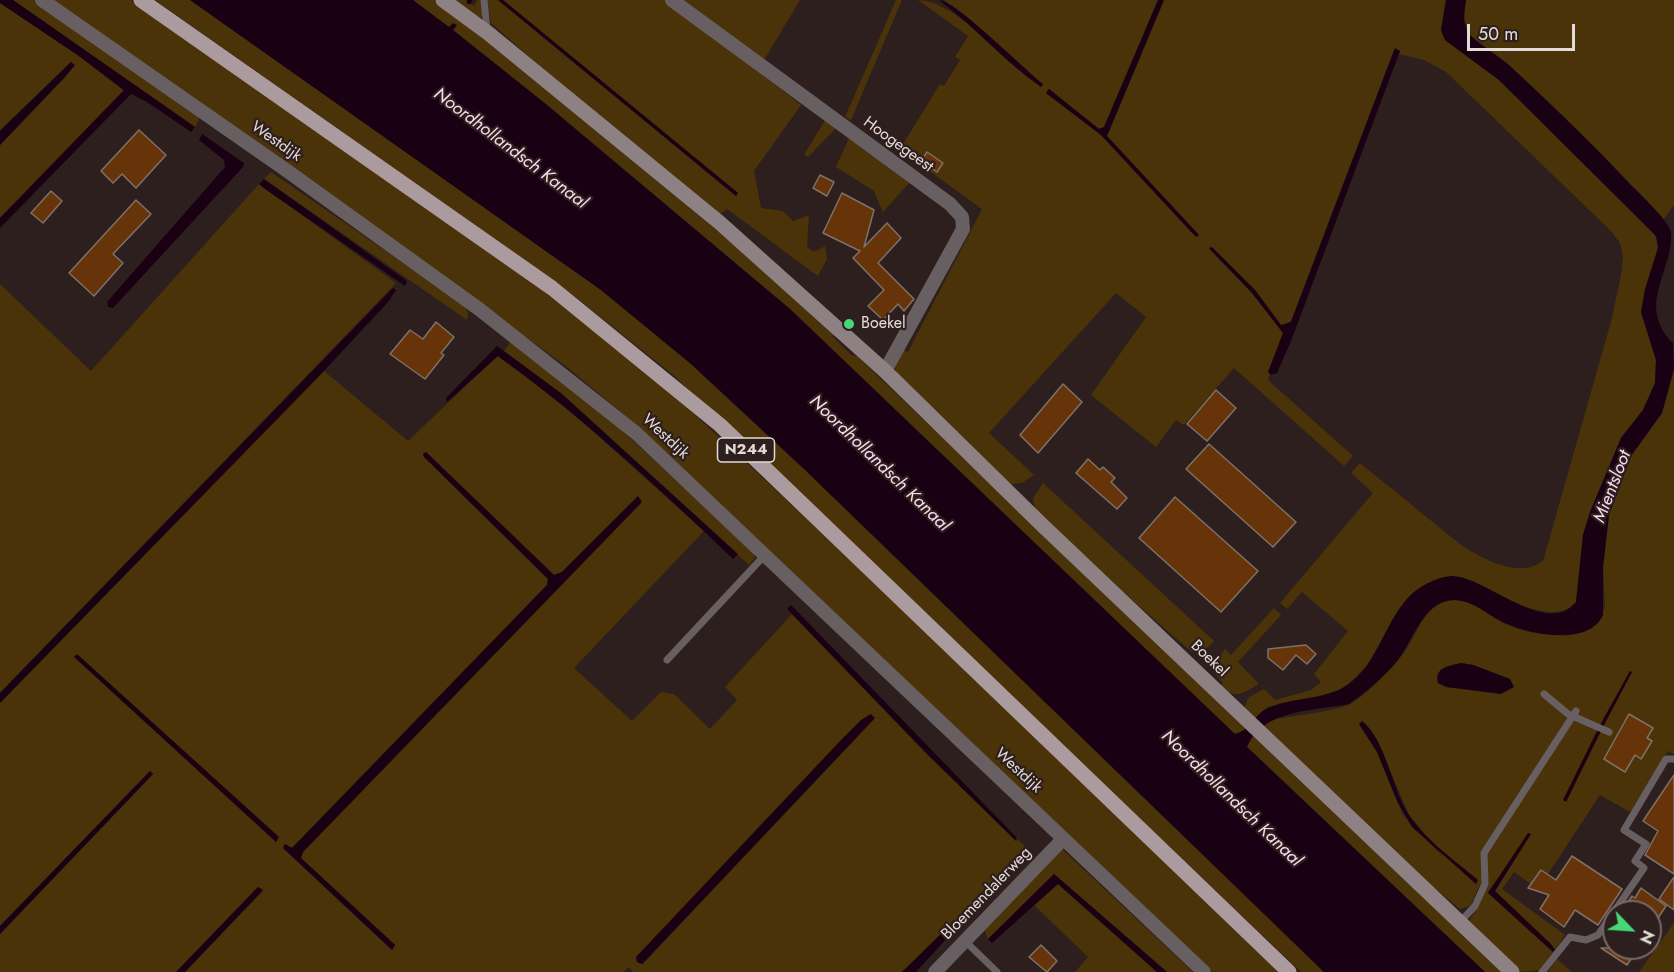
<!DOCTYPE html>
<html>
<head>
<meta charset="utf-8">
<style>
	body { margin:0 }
	#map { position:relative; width:1674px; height:972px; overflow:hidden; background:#2d1f1d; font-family:Jost,sans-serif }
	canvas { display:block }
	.north { position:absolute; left:1602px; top:900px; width:60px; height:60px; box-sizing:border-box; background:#2d1f1d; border:2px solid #766a68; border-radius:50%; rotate:115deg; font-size:16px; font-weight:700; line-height:24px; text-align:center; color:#e4dad8 }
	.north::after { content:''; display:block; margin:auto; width:21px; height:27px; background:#47d779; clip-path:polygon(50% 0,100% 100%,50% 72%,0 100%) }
	.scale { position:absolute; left:1467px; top:24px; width:108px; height:27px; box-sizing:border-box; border:3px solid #e4dad8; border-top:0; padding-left:8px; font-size:18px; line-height:21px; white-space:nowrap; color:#e4dad8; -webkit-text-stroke:4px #2d1f1d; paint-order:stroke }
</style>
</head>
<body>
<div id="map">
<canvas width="1674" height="972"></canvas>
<div class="north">N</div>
<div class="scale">50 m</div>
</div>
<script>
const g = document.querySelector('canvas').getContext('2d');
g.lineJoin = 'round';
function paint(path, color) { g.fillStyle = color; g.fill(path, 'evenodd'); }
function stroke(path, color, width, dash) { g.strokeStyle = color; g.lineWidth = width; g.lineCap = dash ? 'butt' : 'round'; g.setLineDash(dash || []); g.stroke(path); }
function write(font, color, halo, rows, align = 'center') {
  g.font = font + ' Jost,sans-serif'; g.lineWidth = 4.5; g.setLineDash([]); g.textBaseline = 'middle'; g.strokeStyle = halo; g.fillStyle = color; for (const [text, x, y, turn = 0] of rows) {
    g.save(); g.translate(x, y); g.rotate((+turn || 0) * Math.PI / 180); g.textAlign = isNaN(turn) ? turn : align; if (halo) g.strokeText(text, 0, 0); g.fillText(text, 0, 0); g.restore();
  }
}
paint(new Path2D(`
	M13,0H34L197,114L199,120L195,127Z
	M53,0H131L522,274L660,382L842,552L1278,972H1213L849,629L638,426L567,367L289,164Z
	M155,0H190L601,290L691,364L803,468L1324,972H1301L672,374L559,284Z
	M413,0H434L460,19L744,253L834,334L833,337L851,355L857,356L1247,730L1235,734L1227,728L790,309L547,105L453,30L457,25L449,28Z
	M455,0H466L474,6L477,0H481L483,16L480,18Z
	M487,0H498L736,196L738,193L503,0H665L801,105L754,171L761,208L783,211L793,221L809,215L807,247L814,252L825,246L827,259L818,276L727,209L720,214L569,92L491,23Z
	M684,0H800L764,60Z
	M896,0H902L851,120L845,117Z
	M918,0C947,0 992,42 1011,64L1012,60L971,20L944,0H1158L1104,127L1099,129L1049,89L1046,93L1101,135L1196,237L1199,235L1107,136L1164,0H1446L1441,30L1445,40L1499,80L1651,229L1659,243L1641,312L1656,360L1655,383L1643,410L1621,438L1590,512L1583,535L1576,602C1551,633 1483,583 1451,576L1394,617L1367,666L1343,689L1316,698L1269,707L1255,719L1244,708L1249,697L1264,689L1275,700L1311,690L1321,682L1314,674L1348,631L1302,592L1287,609L1280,603L1373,493L1351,473L1360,463L1461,545C1483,559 1519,579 1543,561L1612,318L1621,275L1623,256L1620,243L1612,232L1446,72L1424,60L1399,54L1400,51L1394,50L1291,321L1285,326L1281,325L1255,290L1210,247V250L1252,293L1283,333L1268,380L1353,456L1344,466L1234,368L1184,425L1176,420L1156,447L1091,395L1146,317L1116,293L989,433L1034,475L1022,483L1009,484L896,374L895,367L902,349L908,352L982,209L903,152L906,147L903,144L940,84L944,86L960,60L955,57L968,36Z
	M1466,0H1674V205L1663,220L1630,184L1509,65L1470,35L1464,19Z
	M0,3L79,56L124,91L0,218V145L65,77L71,62L0,130Z
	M825,120L836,128L808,157L804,155Z
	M849,138L911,181L883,212L874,191L836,167Z
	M271,172L464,305L468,313L467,320L264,179Z
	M259,184L396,283L0,693V284L91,371Z
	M512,340L588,399L753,552L755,558L749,565L562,394L504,351Z
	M497,356L557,399L704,531L574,668L632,721L661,692L674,694L710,729L737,700L725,687L792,614L928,755L1026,847L963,914L902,972H633L629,967L623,972H185L263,891L258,887L176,972H0V934L153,774L150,771L0,926V703L324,371L408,441ZM426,452L554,575L562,572L638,497L641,502L303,852L301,858L395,945L391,949L283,848L285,844L292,848L547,585L548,579L425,457L423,454ZM875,718L643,964L637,962L636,957Z
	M1674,369V754L1668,751L1630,812L1600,795L1538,889L1514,872L1502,889L1565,935L1555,950L1495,891L1531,833L1488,892L1553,952L1539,970L1521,972L1468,922L1479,906L1485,888L1480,885L1470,906L1460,909L1427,882L1263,726L1270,720C1290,716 1334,712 1350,704C1367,695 1394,666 1406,650C1417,633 1423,609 1444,602C1468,594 1487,616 1506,624C1532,636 1564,638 1591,629L1605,608L1603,567L1609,515L1631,456L1662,413ZM1461,663L1473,665L1510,679L1468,689L1446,687L1440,670ZM1359,724H1365L1383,754L1409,815L1444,858L1403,815L1377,752Z
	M1043,483L1214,641C1207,650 1201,652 1191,651C1137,606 1086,557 1035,508L1033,498Z
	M1274,608L1281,615L1238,662L1259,684C1242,693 1237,701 1221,686L1223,683L1217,676V661L1225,649L1231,655Z
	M1253,736L1502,972H1485L1247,747Z
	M1062,849L1193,972H1167L1054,874L988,939L984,929Z
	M1058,884L1157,972H1075L1088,957L1034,905Z
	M1674,923V972H1639Z
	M1557,959L1558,960L1572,972H1548Z`), '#4a3308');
paint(new Path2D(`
	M0,0H13L195,127L191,132L147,102L131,94L0,228V218L124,90L79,56L0,3Z
	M190,0H413L449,27L453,23L457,25L453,30L547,105L790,309L1235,734C1252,730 1255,712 1270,707C1300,695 1333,702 1358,676C1386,648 1390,601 1428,583C1434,580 1443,577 1450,576C1484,574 1546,639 1576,602L1583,535L1590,512L1621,438L1643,410L1655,383L1656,360L1641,312L1645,289L1658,248L1656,236L1499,80L1445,40L1441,30L1446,0H1466C1464,12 1462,25 1470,35C1479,45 1499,56 1510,66C1551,104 1592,143 1630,184C1639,193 1669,221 1671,232C1674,271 1635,305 1673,343L1674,369L1662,413L1631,456L1609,515L1603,567V615C1589,646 1533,635 1507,624C1490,617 1473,599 1453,600C1422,601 1412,645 1394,665C1381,679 1365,693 1349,704C1314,711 1263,709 1247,747L1485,972H1324L803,468L691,364L601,290Z
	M498,0H503L738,193L736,196Z
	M939,0C955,0 1025,70 1043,84L1041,87C1004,61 975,27 939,0Z
	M1158,0H1164L1107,136L1199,235L1196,237L1101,135L1046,93L1049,89L1099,129L1104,127Z
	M1395,48L1400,51L1291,341L1277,373L1271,375L1268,372L1283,333L1252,293L1209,248L1212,247L1255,290L1281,325L1291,322Z
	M71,62L75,65L65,77L0,145V131Z
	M202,134L244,163L243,167L113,308L108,307L107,302L225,167L224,160L199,140Z
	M264,179L407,281L405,286L265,189L259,184Z
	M393,288L396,290L389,301L324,371L0,703V693Z
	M497,346L562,394L738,554L733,559C658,487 582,417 498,356L447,402L446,398Z
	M426,452L554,575L562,572L638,496L642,502L303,852L301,858L395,945L392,950L283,848L285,844L292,848L547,585L548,579L424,457L423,454Z
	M791,605L1017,838L1016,841L928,755L787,609Z
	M77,654L279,837L276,842L74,657Z
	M1461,663L1473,665L1510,679L1514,687L1501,694L1446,687L1438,683C1434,667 1449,666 1461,663Z
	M1630,671L1632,672L1603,727L1600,725Z
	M871,714L875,718L642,964L637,962L636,957L842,739L861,720Z
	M1362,721C1385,739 1392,787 1407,812C1424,839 1454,860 1478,880L1476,884L1412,827L1397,801L1377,752L1359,724Z
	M1598,729L1601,731L1566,802L1563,800Z
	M150,771L153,774L0,934V926Z
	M1528,833L1531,834L1495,891L1551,944L1555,950L1553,952L1488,893Z
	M1026,847L1028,849L968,918L963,915Z
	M1054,874L1167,972H1157L1058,884L992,943L988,939Z
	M258,887L263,890L185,972H176Z
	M954,921L958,926L916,972H902Z`), '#1a0013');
stroke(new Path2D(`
	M469,2L470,0`), '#1a0013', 4.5);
const building = new Path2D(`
	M139,130L166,155L136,188L122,174L113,183L101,171Z
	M927,152L943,163L937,172L921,161Z
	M820,175L834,182L827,196L813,188Z
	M51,191L62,201L43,223L31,213Z
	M842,193L874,210L864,247L887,223L901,238L878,263L914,299L904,311L898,304L883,320L868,306L884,290L853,258L860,251L823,233Z
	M136,200L151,214L113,254L123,263L94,296L69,273Z
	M436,322L454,337L441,353L444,355L425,379L390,354L410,330L423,339Z
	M1063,384L1082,402L1038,453L1020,435Z
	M1216,390L1236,408L1207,441L1187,424Z
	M1209,444L1296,522L1273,547L1186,469Z
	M1088,459L1100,470L1103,467L1115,478L1111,482L1127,498L1117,509L1076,473Z
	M1175,497L1258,571L1221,612L1139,538Z
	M1306,645L1316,654L1307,664L1296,655L1283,670L1268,658V649Z
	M1629,714L1653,728L1647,738L1652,741L1641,759L1635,755L1625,772L1604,759Z
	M1674,775V874L1645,855L1658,831L1643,821Z
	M1572,856L1622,889L1598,925L1575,910L1564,927L1540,909L1549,895L1528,888L1541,870L1556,880Z
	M1674,877V910L1659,899Z
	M1641,888L1666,906L1650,930V912H1621L1632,896L1635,898Z
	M1041,945L1057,961L1047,972L1029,957Z
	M1601,948H1638L1627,965Z`);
paint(building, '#673309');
stroke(building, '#7f7168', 1.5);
stroke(new Path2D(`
	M484,0L487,30
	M667,660L764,556
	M1544,694L1568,714L1609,732
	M1460,922L1475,906L1485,884L1484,853L1576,711
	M965,941L997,972
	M1542,972L1570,937L1586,940L1598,935L1644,868L1635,861L1646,844L1624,830L1666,759H1674`), '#675f61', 7);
stroke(new Path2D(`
	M42,0L286,170L479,309L636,433L1204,972
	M672,0L950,204L962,217L963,229L885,371
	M935,972L1063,839`), '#675f61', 14);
stroke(new Path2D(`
	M443,0L488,33L720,223L885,371L1039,522L1512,972`), '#8d8183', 15);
stroke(new Path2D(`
	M141,0L552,288L720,425L1289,972`), '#ab9b9e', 15);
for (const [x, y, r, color] of [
	[849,324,6,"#47d779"]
]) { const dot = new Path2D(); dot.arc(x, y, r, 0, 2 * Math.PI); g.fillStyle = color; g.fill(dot); stroke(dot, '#2d1f1d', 2); }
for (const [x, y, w] of [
	[746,450,57]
]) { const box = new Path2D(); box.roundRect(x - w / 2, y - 12, w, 24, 4.5); g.fillStyle = '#2d1f1d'; g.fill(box); stroke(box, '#e4dad8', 1.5); }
write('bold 15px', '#e4dad8', null, [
	["N244",746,450]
]);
write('16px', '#e4dad8', '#2d1f1d', [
	["Westdijk",276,142,35],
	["Hoogegeest",898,145,36],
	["Westdijk",665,437,43],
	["Boekel",1209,659,44],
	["Westdijk",1018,771,43],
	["Bloemendalerweg",987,894,-46]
]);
write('16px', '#e4dad8', '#2d1f1d', [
	["Boekel",861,324]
], 'left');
write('italic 18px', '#fbd8ef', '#2d1f1d', [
	["Noordhollandsch Kanaal",510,149,37],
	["Noordhollandsch Kanaal",879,464,44],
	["Mientsloot",1613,487,-69],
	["Noordhollandsch Kanaal",1231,799,44]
]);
</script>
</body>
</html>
